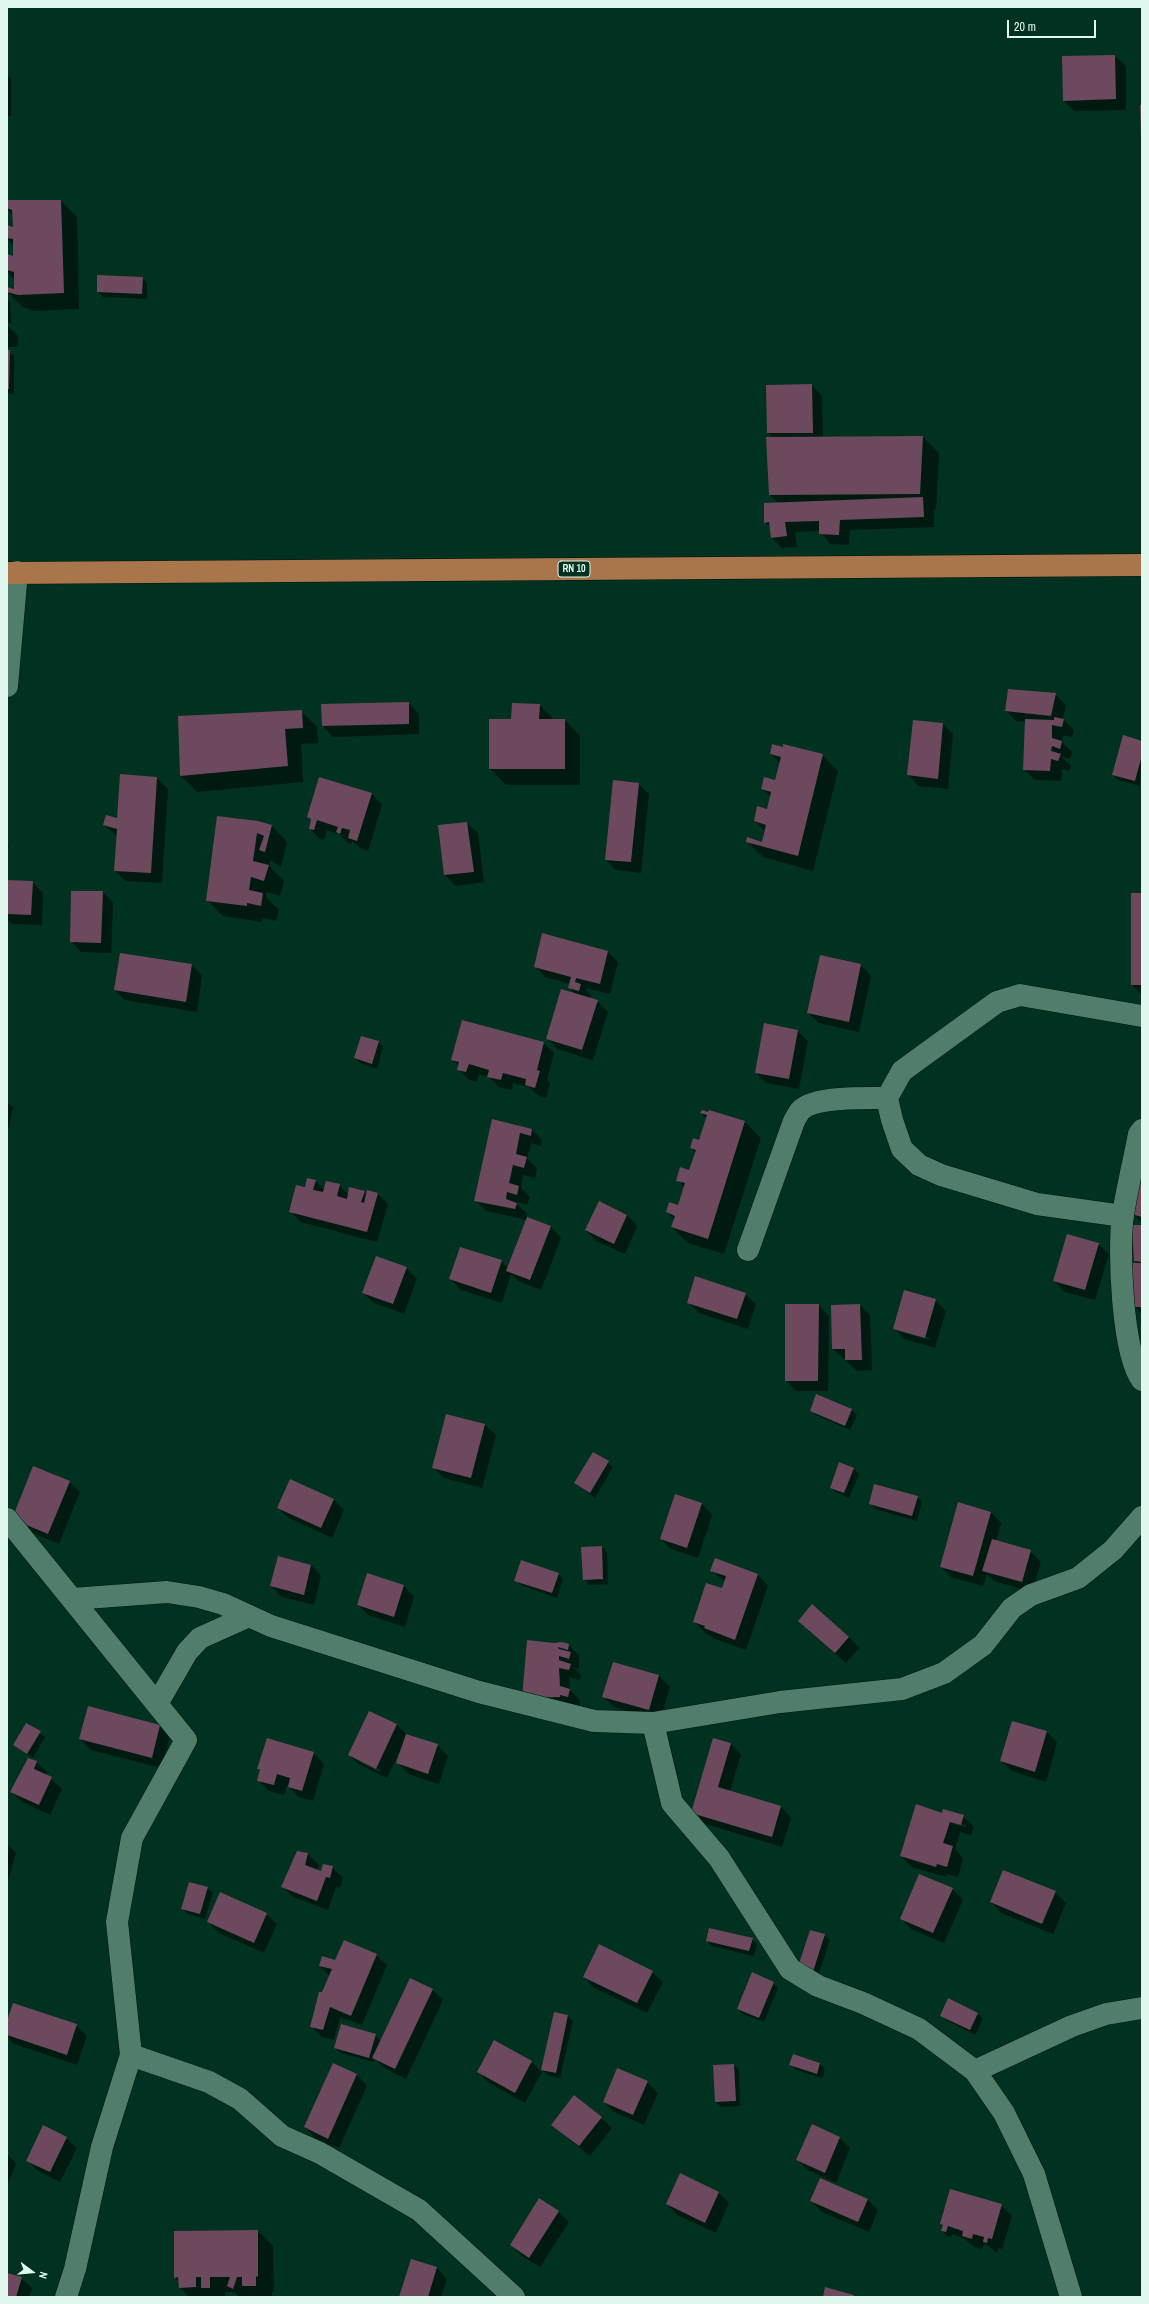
<!DOCTYPE html>
<html>
<head>
<meta charset="utf-8">
<style>
	body { margin:0 }
	#map { position:relative; width:1149px; height:2304px; overflow:hidden; background:#003121; font-family:"Archivo Narrow",sans-serif }
	canvas { display:block }
	.frame { position:absolute; inset:0; border:8px solid #e0f8ed; pointer-events:none }
	.north { position:absolute; left:12px; top:2252px; width:40px; height:40px; -webkit-text-stroke:3px #003121; paint-order:stroke; rotate:106deg; font-size:11px; font-weight:700; line-height:16px; text-align:center; color:#e0f8ed }
	.north::after { content:''; display:block; margin:auto; width:14px; height:18px; background:#e0f8ed; clip-path:polygon(50% 0,100% 100%,50% 72%,0 100%) }
	.scale { position:absolute; left:1007px; top:20px; width:89px; height:18px; box-sizing:border-box; border:2px solid #e0f8ed; border-top:0; padding-left:5px; font-size:12px; line-height:14px; white-space:nowrap; color:#e0f8ed; -webkit-text-stroke:3px #003121; paint-order:stroke }
</style>
</head>
<body>
<div id="map">
<canvas width="1149" height="2304"></canvas>
<div class="frame"></div>
<div class="north">N</div>
<div class="scale">20 m</div>
</div>
<script>
const g = document.querySelector('canvas').getContext('2d');
g.lineJoin = 'round';
function paint(path, color) { g.fillStyle = color; g.fill(path, 'evenodd'); }
function stroke(path, color, width, dash) { g.strokeStyle = color; g.lineWidth = width; g.lineCap = dash ? 'butt' : 'round'; g.setLineDash(dash || []); g.stroke(path); }
function write(font, color, halo, rows, align = 'center') {
  g.font = font + ' "Archivo Narrow",sans-serif'; g.lineWidth = 4; g.setLineDash([]); g.textBaseline = 'middle'; g.strokeStyle = halo; g.fillStyle = color; for (const [text, x, y, turn = 0] of rows) {
    g.save(); g.translate(x, y); g.rotate((+turn || 0) * Math.PI / 180); g.textAlign = isNaN(turn) ? turn : align; if (halo) g.strokeText(text, 0, 0); g.fillText(text, 0, 0); g.restore();
  }
}
paint(new Path2D(`
	M1115,56L1126,66V110L1074,111L1064,101Z
	M7,74L11,79V116H7Z
	M7,201H61L77,217L79,309L34,311L23,307L7,292L15,290V280L7,272V258H14V246L7,239V227L14,228L13,215L7,209Z
	M142,278L147,283V299L103,297L98,292Z
	M7,299L10,302L11,323H7Z
	M7,325L18,336V347H7Z
	M7,351L14,356V394L7,393Z
	M812,385L822,396L823,438L923,437L939,453L936,509H934V527L850,530L849,545L830,544L820,531L795,532L797,547L782,548L772,538L770,527L765,522L779,504L770,495L773,438L768,433Z
	M1055,694L1066,705L1063,719L1074,730L1072,737L1063,735L1062,742L1072,752L1070,759L1061,756L1071,766L1069,771L1062,769L1061,781L1035,780L1024,770L1026,722L1016,721L1006,711Z
	M409,703L419,714V734L333,737L323,726L322,705Z
	M540,705L554,720H565L580,736V785H506L490,769V720H512Z
	M301,711L317,727L318,743L301,744L303,782L197,792L181,776L179,717Z
	M943,724L953,734L948,789L919,786L908,775Z
	M1142,742L1140,786L1118,780L1113,775Z
	M771,754L822,755L838,771L813,871L763,857L747,842L763,843L765,831L755,821L768,810L771,797L762,789L775,781L780,763Z
	M157,778L168,789L162,883L126,881L115,871L117,836L104,825L118,820Z
	M639,784L649,794L641,873L616,870L606,860Z
	M372,794L382,805L368,851L360,848L352,841L351,844L348,843L339,834L327,830L324,840L320,839L310,829L312,821L308,817Z
	M218,817L272,826L287,842L281,867L270,860V867L284,881L280,896L266,892V897L279,910L276,921L263,918L262,922L223,916L207,900Z
	M467,823L478,833L484,882L456,886L445,875L439,826Z
	M7,845L9,847L7,855Z
	M7,881L32,882L43,893L42,925L12,924L7,919Z
	M103,892L113,903L111,953L81,952L71,941Z
	M1132,894H1142V995L1132,985Z
	M608,952L618,962L610,994L586,988V990L591,995L590,999L597,1001L608,1012L593,1060L557,1049L547,1038L576,995L569,987L570,984L545,977L535,966Z
	M121,954L192,965L202,976L197,1012L125,1000L115,990Z
	M861,965L871,976L859,1032L819,1023L808,1013Z
	M765,1024L798,1031L808,1041L799,1089L766,1083L756,1073Z
	M378,1042L383,1047L377,1069L360,1063L355,1058Z
	M544,1043L554,1053L547,1080L550,1083L546,1098L537,1095L529,1087L513,1083L512,1090L499,1087L489,1077L479,1074L477,1082L469,1080L458,1069L459,1066L453,1060Z
	M7,1102L13,1108L7,1134Z
	M709,1111L745,1122L761,1138L724,1254L688,1243L672,1227L674,1220L667,1212L679,1207L685,1188L677,1180L690,1172L696,1153L691,1148L700,1141L707,1119L701,1113H709Z
	M493,1121L532,1130L542,1140L541,1146L531,1143L527,1159L537,1168L535,1178L523,1175L521,1188L530,1197L527,1205L518,1202L517,1204L527,1214L526,1217L551,1227L561,1238L541,1290L518,1281L511,1274L502,1303L461,1290L451,1279L501,1261L508,1268L527,1220L486,1211L475,1200Z
	M1142,1180V1223L1133,1214Z
	M315,1181L325,1190L339,1185L349,1195L364,1192L367,1194L368,1191L378,1194L388,1204L377,1242L301,1222L290,1211L305,1188Z
	M599,1202L627,1215L637,1226L625,1254L596,1241L586,1230Z
	M1142,1226V1314L1134,1306L1138,1264L1135,1261Z
	M1098,1244L1109,1254L1095,1300L1065,1292L1054,1281Z
	M406,1268L417,1279L404,1314L374,1303L363,1293Z
	M745,1294L756,1304L748,1329L699,1313L688,1302Z
	M935,1300L946,1311L935,1348L904,1339L894,1328ZM905,1331L930,1338L929,1340L905,1333Z
	M818,1305L829,1316L828,1391H796L786,1380Z
	M860,1305L870,1315L872,1370L857,1371L833,1349Z
	M811,1410H852L857,1415L850,1430L816,1415Z
	M447,1415L485,1425L496,1435L482,1488L444,1478L433,1467Z
	M593,1453L613,1467L595,1498L575,1483Z
	M854,1469L859,1474L849,1498L836,1492L831,1487Z
	M290,1480L334,1500L344,1510L332,1538L289,1518L278,1508Z
	M69,1482L80,1492L59,1544L24,1529L13,1519Z
	M917,1497L922,1502L917,1521L875,1509L870,1503Z
	M702,1504L712,1515L698,1558L671,1549L661,1539Z
	M991,1512L1001,1523L996,1541L1030,1551L1041,1562L1032,1592L994,1581L987,1574L983,1586L951,1577L941,1567Z
	M602,1547L607,1552L608,1584L589,1585L584,1579Z
	M311,1565L321,1576L314,1605L282,1597L271,1586Z
	M711,1570L758,1575L768,1586L746,1650L715,1639L704,1632L694,1621L722,1590L725,1582Z
	M558,1574L563,1579L557,1598L521,1585L515,1580Z
	M367,1575L404,1586L414,1597L405,1627L368,1615L358,1605Z
	M799,1621L849,1637L859,1648L846,1663Z
	M562,1643L569,1645L579,1656V1669L572,1667L581,1675L580,1680L569,1677L570,1690L580,1700L579,1707L533,1708L554,1644Z
	M613,1663L659,1676L670,1687L660,1720L614,1707L604,1697Z
	M370,1712L397,1725L407,1735L437,1745L448,1756L439,1784L408,1774L398,1763L400,1750L387,1778L360,1765L349,1755ZM360,1760L381,1770L380,1772L360,1762Z
	M1013,1722L1047,1732L1057,1743L1046,1782L1012,1771L1001,1761Z
	M26,1724L45,1737L33,1758L14,1745Z
	M160,1725L170,1736L162,1768L91,1750L80,1739Z
	M731,1744L741,1754L730,1792L781,1807L791,1818L782,1847L702,1823L692,1812Z
	M313,1753L324,1764L313,1801L299,1797L287,1785L284,1795L269,1791L258,1780L261,1771L259,1768Z
	M36,1762L47,1772L46,1775L62,1789L50,1815L22,1802L11,1791Z
	M943,1814L963,1816L974,1827L971,1835L960,1832L955,1849L963,1858L958,1877L947,1874V1877L911,1867L901,1856ZM953,1822L966,1825L965,1827L953,1824Z
	M7,1844L16,1853L7,1884Z
	M298,1852L308,1854L319,1865L317,1871L322,1873L332,1867L343,1878L340,1888L336,1887L328,1910L293,1897L283,1887Z
	M208,1888L213,1893L205,1919L188,1914L182,1909Z
	M952,1889L963,1900L944,1943L911,1929L901,1918Z
	M1055,1892L1066,1903L1053,1934L1001,1913L991,1902Z
	M266,1914L277,1924L264,1953L219,1933L208,1922Z
	M824,1935L830,1940L817,1979L798,1970Z
	M752,1939L757,1944L754,1956L712,1946L707,1941Z
	M376,1955L387,1965L362,2025L340,2017L334,2040L322,2037L311,2026L330,1976L320,1966L336,1961Z
	M652,1972L663,1982L647,2013L594,1988L584,1977Z
	M773,1983L778,1988L764,2022L743,2014L738,2009Z
	M432,1989L443,2000L406,2079L384,2068L375,2059L374,2062L340,2053L335,2047L375,2035L381,2041Z
	M949,2000L978,2014L983,2019L975,2035L946,2020L941,2015Z
	M555,2013L568,2016L573,2021L560,2078L547,2075L543,2070L525,2103L489,2083L478,2072L531,2062L542,2072Z
	M7,2024L76,2025L87,2036L77,2065L14,2044L7,2037Z
	M794,2055L820,2064L825,2069L822,2078L796,2070L791,2065Z
	M333,2064L357,2075L367,2086L339,2148L315,2138L305,2127Z
	M734,2065L739,2070L740,2106L721,2107L716,2102Z
	M618,2069L647,2082L658,2093L644,2125L614,2112L604,2102Z
	M601,2118L612,2128L590,2156L552,2125Z
	M66,2138L77,2148L60,2182L38,2171L27,2160Z
	M840,2138L850,2148L836,2183L808,2170L797,2160Z
	M7,2154L16,2164L7,2186Z
	M681,2174L719,2193L729,2203L716,2233L677,2215L667,2204Z
	M868,2200L878,2210L869,2232L822,2212L811,2201Z
	M1001,2205L1012,2216L1002,2249L998,2248L997,2253L987,2245L984,2244L982,2249L974,2247L965,2239L952,2234L951,2237L947,2236L942,2231L943,2226L941,2224Z
	M558,2211L569,2222L540,2267L522,2256L511,2245Z
	M258,2231L273,2246L274,2292H272V2297H255L252,2295L251,2297H239L234,2292H225V2297H189L180,2287L179,2282L175,2277Z
	M412,2260L437,2268L447,2279L441,2297H400Z
	M7,2274L21,2278L32,2288L29,2297H7Z`), '#0007');
paint(new Path2D(`
	M1115,55L1116,99L1063,101L1062,56Z
	M1140,105H1142V137H1141Z
	M7,200H61L64,293L18,295L7,292V287L14,289V272L7,270V254L13,256V239L7,238V225L13,227L12,210L7,208Z
	M97,275L143,277L142,294L97,292Z
	M7,350H10L9,389H7Z
	M812,384L813,433H767L766,385Z
	M923,436L920,494L769,495L766,437Z
	M923,497L924,517L840,520L839,535L819,534V521L785,522L787,536L771,538L769,522L764,523V503Z
	M1008,689L1056,693L1051,716L1005,711Z
	M409,702V724L322,726L321,704Z
	M512,703L540,704L539,719H565V769H489V719H511Z
	M302,710L303,728L285,729L288,766L180,776L178,716Z
	M1054,717L1064,719L1062,727L1052,725V738L1062,741L1060,749L1052,746L1051,751L1061,754L1058,761L1051,759L1050,771L1023,770L1025,719L1054,720Z
	M913,720L943,723L938,779L907,775Z
	M1123,735L1142,741V755L1135,781L1112,775Z
	M772,744L783,747V744L823,754L798,856L746,842L747,837L762,842L766,825L754,821L757,806L767,809L771,792L761,789L764,777L775,780L781,757L770,754Z
	M120,774L157,777L151,873L114,871L117,829L103,825L106,815L117,818Z
	M319,777L372,793L357,841L348,838L350,830L342,828L340,834L336,832L338,827L317,820L314,830L309,829L311,819L307,817Z
	M613,780L639,783L631,862L605,860Z
	M217,816L258,821L272,825L265,852L259,850L264,836L257,833L253,861L269,865L264,881L251,877L249,890L263,893L261,906L247,903V906L206,901Z
	M467,822L474,872L444,875L438,825Z
	M7,880L33,881L31,915L7,914Z
	M71,891H103L101,943L70,942Z
	M1131,893H1142V985H1131Z
	M542,933L608,951L600,984L576,978L575,982L581,984L579,991L568,988L571,977L534,967Z
	M120,953L192,964L186,1002L114,990Z
	M820,955L861,964L849,1022L807,1013Z
	M561,989L598,1000L582,1050L546,1039Z
	M462,1020L544,1042L537,1070L540,1071L535,1088L525,1085L526,1079L503,1073L501,1080L487,1077L489,1070L469,1064L466,1072L457,1070L459,1062L451,1060Z
	M764,1023L798,1030L789,1079L755,1073Z
	M361,1036L379,1041L372,1064L354,1058Z
	M702,1110L708,1112L709,1110L745,1121L708,1239L671,1227L675,1216L666,1212L669,1202L678,1205L685,1183L676,1181L680,1167L689,1170L696,1150L690,1148L693,1138L699,1140L707,1115L700,1113Z
	M492,1119L532,1129L531,1136L520,1133L516,1154L527,1157L524,1168L513,1165L509,1183L519,1186L517,1195L507,1192L506,1199L517,1203L515,1209L474,1201Z
	M307,1178L316,1180L313,1190L323,1192L326,1181L340,1184L337,1196L347,1199L349,1187L365,1191L361,1202L364,1203L367,1190L378,1193L367,1232L289,1212L296,1185L305,1187Z
	M1142,1178V1217L1131,1214Z
	M599,1201L627,1215L614,1244L585,1230Z
	M527,1217L551,1226L530,1280L506,1271Z
	M1132,1225H1142V1262L1134,1261Z
	M1067,1234L1099,1243L1085,1290L1053,1281Z
	M460,1247L502,1260L491,1293L449,1279Z
	M376,1256L407,1267L393,1304L362,1293Z
	M1133,1263H1142V1307H1133Z
	M695,1276L746,1293L737,1319L687,1303Z
	M904,1290L936,1299L925,1338L893,1329Z
	M785,1304H819L818,1381H785Z
	M860,1304L862,1360H845V1349H832L831,1305Z
	M816,1394L852,1409L845,1426L810,1411Z
	M446,1414L485,1424L471,1478L432,1468Z
	M593,1452L609,1461L590,1493L574,1483Z
	M839,1462L854,1468L844,1493L830,1488Z
	M33,1466L70,1481L48,1534L12,1519Z
	M290,1479L334,1499L321,1528L277,1508Z
	M874,1484L918,1496L912,1516L869,1504Z
	M675,1494L702,1503L687,1548L660,1539Z
	M958,1502L991,1512L973,1576L940,1567Z
	M992,1539L1031,1550L1022,1582L982,1571Z
	M602,1546L603,1579L583,1580L581,1547Z
	M278,1556L311,1565L304,1595L270,1586Z
	M715,1558L758,1574L735,1640L704,1628L705,1626L693,1622L706,1583L722,1588L726,1576L710,1571Z
	M521,1560L559,1573L552,1593L514,1581Z
	M367,1573L404,1585L394,1617L357,1605Z
	M812,1604L849,1637L835,1653L798,1621Z
	M527,1640L554,1643L562,1642L569,1644L568,1650L558,1647L559,1649L571,1652L569,1659L559,1656V1660L571,1664L569,1670L559,1668L560,1686L570,1689L568,1697L560,1695V1697L522,1698Z
	M613,1662L659,1675L649,1710L602,1697Z
	M88,1706L160,1725L152,1758L79,1739Z
	M369,1711L397,1724L376,1769L348,1755Z
	M1012,1721L1047,1731L1035,1772L1000,1761Z
	M26,1723L41,1731L27,1754L13,1745Z
	M406,1734L438,1744L428,1774L396,1763Z
	M267,1738L314,1752L302,1791L288,1787L290,1778L277,1774L274,1785L257,1781L260,1769H257Z
	M713,1738L731,1743L718,1787L781,1806L772,1837L691,1813Z
	M28,1758L37,1761L34,1769L52,1777L39,1805L10,1792Z
	M916,1804L942,1813L943,1809L964,1815L961,1825L950,1822L943,1843L953,1846L947,1867L937,1864L936,1867L900,1856Z
	M297,1851L308,1853L305,1865L321,1871L323,1864L333,1866L330,1878L326,1877L317,1901L281,1887Z
	M1003,1870L1056,1891L1042,1924L990,1902Z
	M919,1874L953,1888L933,1933L900,1919Z
	M189,1882L208,1887L200,1914L181,1909Z
	M220,1892L267,1913L254,1943L207,1922Z
	M709,1928L753,1938L749,1951L706,1941Z
	M810,1930L825,1934L812,1975L797,1970Z
	M344,1940L377,1954L351,2016L330,2007L323,2030L310,2027L319,1992H322L332,1969L319,1966L322,1956L335,1960Z
	M599,1944L653,1971L637,2003L583,1977Z
	M752,1972L774,1982L759,2018L737,2009Z
	M410,1978L433,1989L395,2069L372,2058Z
	M948,1998L978,2013L970,2030L940,2016Z
	M13,2003L77,2024L67,2055L7,2035V2021Z
	M554,2012L568,2015L556,2073L541,2070Z
	M341,2024L376,2034L369,2058L334,2048Z
	M494,2040L532,2061L515,2093L477,2072Z
	M793,2054L820,2063L817,2074L789,2065Z
	M333,2063L357,2074L328,2139L304,2127Z
	M734,2064L736,2101L715,2102L713,2065Z
	M617,2068L648,2081L633,2115L603,2102Z
	M574,2095L602,2117L579,2146L551,2125Z
	M812,2124L840,2137L825,2173L796,2160Z
	M43,2125L67,2137L50,2172L26,2161Z
	M680,2173L719,2192L705,2223L666,2204Z
	M820,2178L868,2199L858,2222L810,2201Z
	M950,2189L1002,2204L992,2239L988,2238L987,2243L983,2242L984,2237L973,2234L972,2239L962,2236L963,2231L948,2226L946,2232L941,2231L943,2225L940,2224Z
	M539,2198L559,2211L529,2258L510,2245Z
	M258,2230V2277L256,2276V2286H242V2277H237L233,2289L227,2286L230,2277H210V2288H201V2277H196V2287L179,2288L178,2277L174,2278V2231Z
	M411,2259L437,2267L428,2297H399Z
	M7,2273L22,2277L16,2297H7Z
	M825,2287L854,2295L853,2297H823Z`), '#6d495d');
const minor = new Path2D(`
	M7,686L17,572
	M1142,1130L1139,1134C1134,1161 1127,1188 1123,1215C1118,1248 1122,1354 1142,1380
	M1123,1216L1037,1204L941,1175L919,1165L902,1149L892,1120L887,1098L902,1071L997,1002L1020,995L1142,1016
	M748,1250L794,1121C796,1118 798,1113 801,1110C815,1096 867,1098 887,1098
	M7,1519L186,1740L132,1838L117,1922L131,2055L102,2147L75,2269L66,2297
	M72,1599L167,1592L199,1597L223,1604L271,1626L479,1692L594,1721L653,1723L780,1702L902,1689L944,1673L983,1645L1012,1608L1031,1595L1078,1578L1113,1550L1142,1517
	M157,1704L187,1652L200,1638L249,1616
	M653,1723L672,1803L719,1858L790,1969L818,1986L863,2003L919,2029L975,2071L1004,2113L1034,2174L1071,2297
	M131,2055L209,2082L240,2099L282,2136L320,2153L419,2210L514,2297
	M975,2071L1072,2026L1106,2014L1142,2008`);
const primary = new Path2D(`
	M7,573L1142,565`);
stroke(minor, '#01150d', 23);
stroke(primary, '#01150d', 23);
stroke(minor, '#517e6a', 22);
stroke(primary, '#a9764b', 22);
for (const [x, y, w] of [
	[574,569,32]
]) { const box = new Path2D(); box.roundRect(x - w / 2, y - 8, w, 16, 3); g.fillStyle = '#003121'; g.fill(box); stroke(box, '#e0f8ed', 1); }
write('bold 10px', '#e0f8ed', null, [
	["RN 10",574,569]
]);
</script>
</body>
</html>
